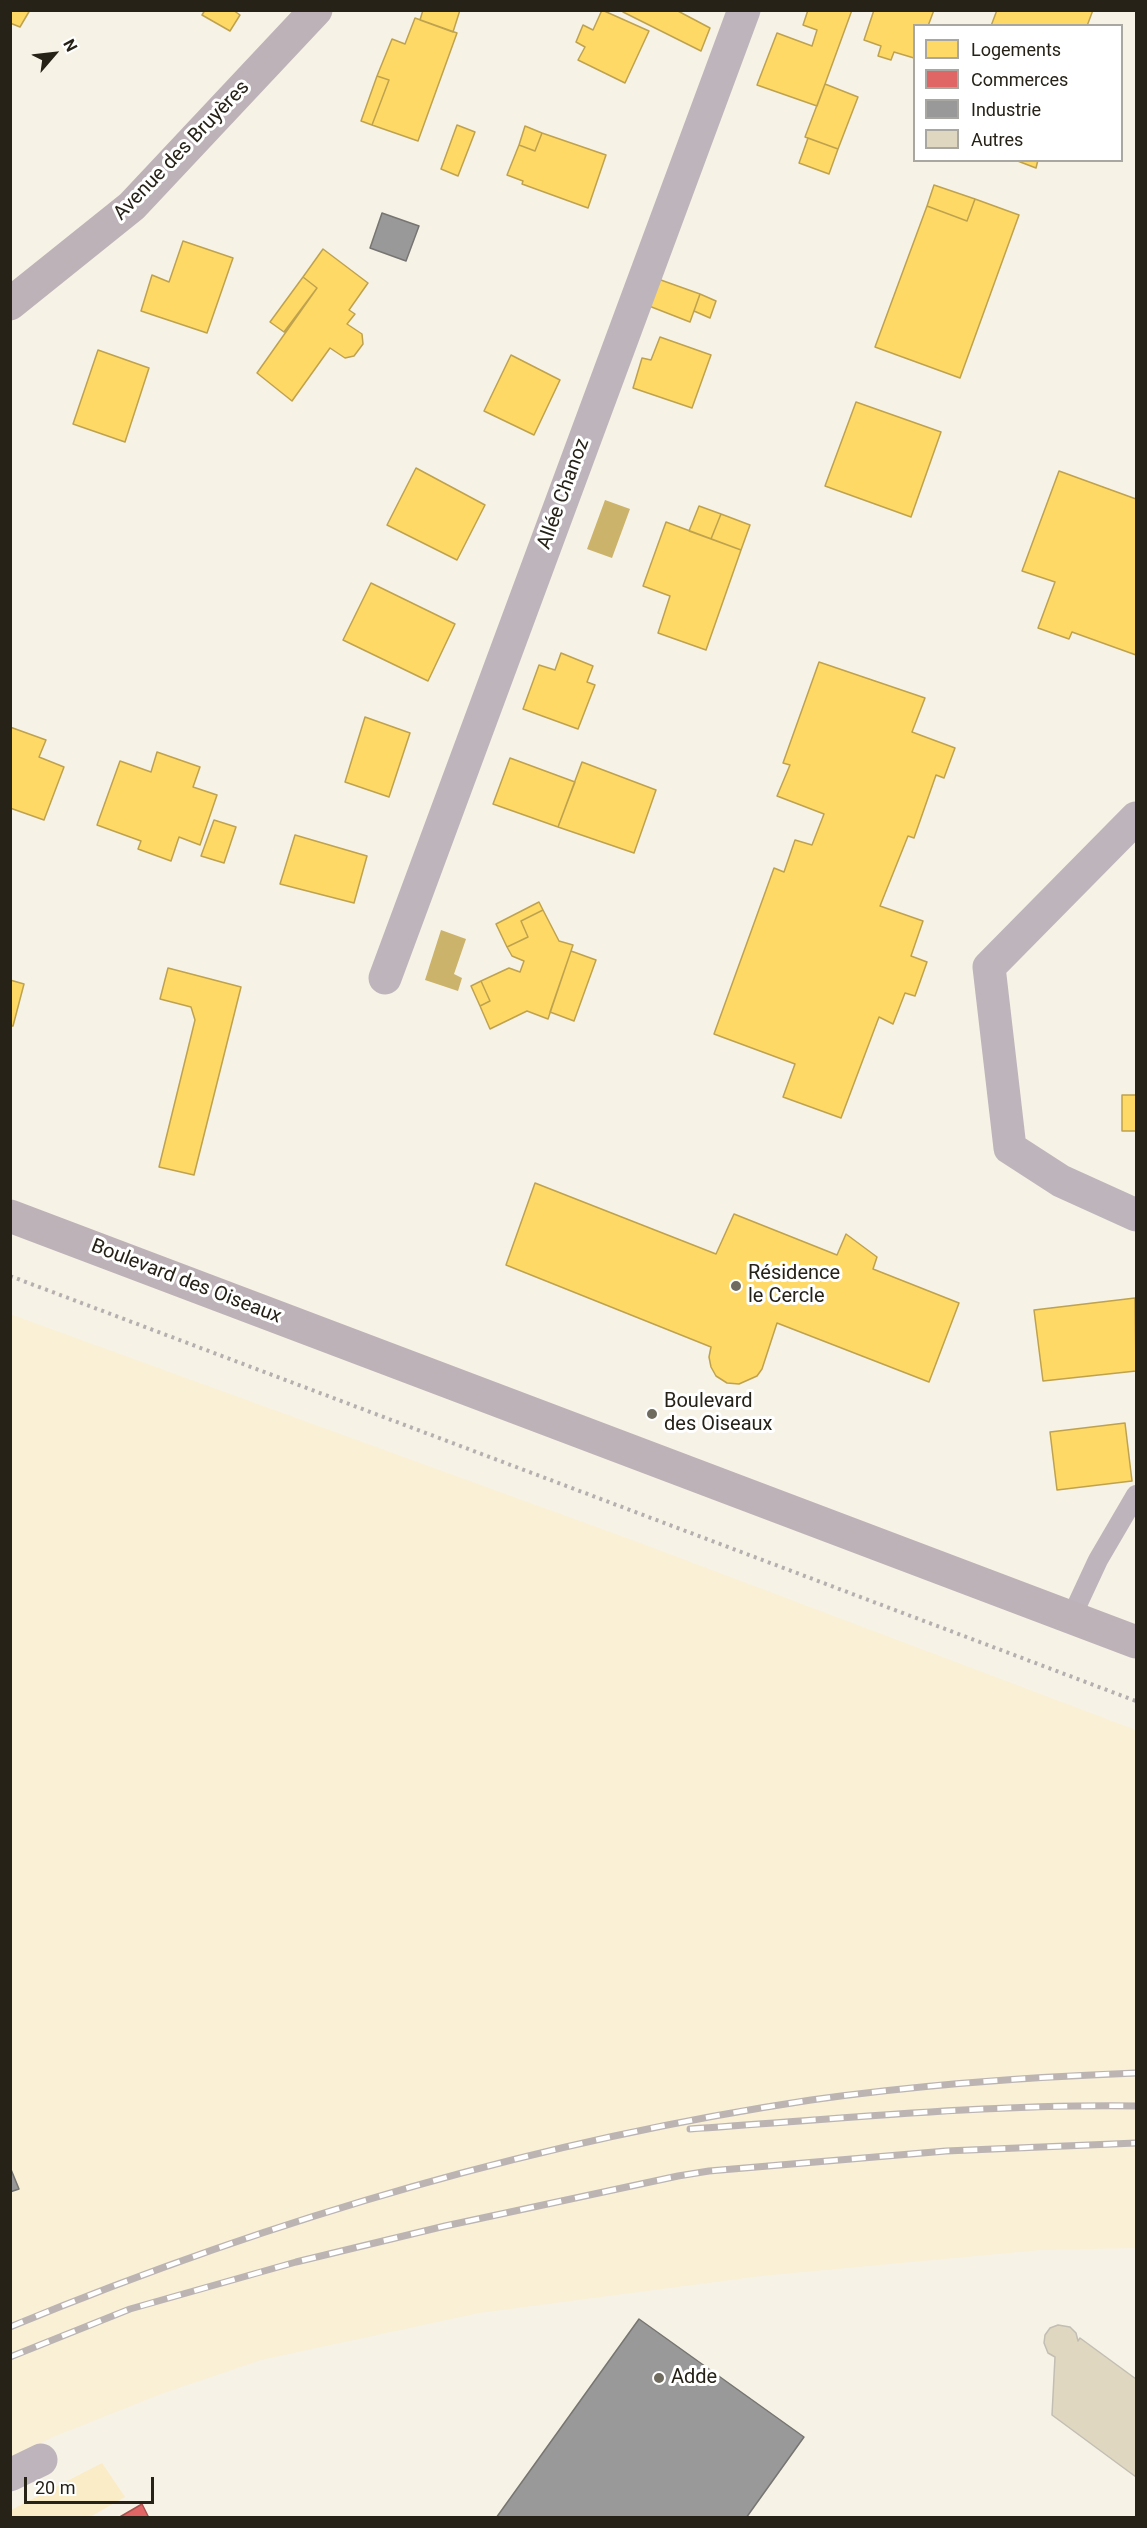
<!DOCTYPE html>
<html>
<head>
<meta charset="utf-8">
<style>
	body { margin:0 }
	#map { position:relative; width:1147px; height:2528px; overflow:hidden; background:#f7f2e6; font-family:Roboto,sans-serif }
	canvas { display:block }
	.frame { position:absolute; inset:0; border:12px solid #262217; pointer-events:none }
	.legend { position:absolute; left:913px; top:24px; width:210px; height:138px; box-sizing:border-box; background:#fff; border:2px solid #a8a7a2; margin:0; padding:8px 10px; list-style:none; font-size:18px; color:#262217 }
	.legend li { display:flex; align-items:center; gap:12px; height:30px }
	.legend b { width:30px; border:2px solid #a8a7a2 }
	.north { position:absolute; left:24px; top:24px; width:60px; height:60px; -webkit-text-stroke:4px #fff; paint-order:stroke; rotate:62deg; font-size:16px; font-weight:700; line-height:24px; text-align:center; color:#262217 }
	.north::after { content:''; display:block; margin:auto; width:21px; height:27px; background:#262217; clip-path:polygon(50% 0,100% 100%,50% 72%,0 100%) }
	.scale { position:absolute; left:24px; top:2477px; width:130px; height:27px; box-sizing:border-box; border:3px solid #262217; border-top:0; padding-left:8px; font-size:18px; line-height:21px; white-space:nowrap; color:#262217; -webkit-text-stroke:4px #fff; paint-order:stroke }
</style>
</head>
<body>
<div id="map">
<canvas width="1147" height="2528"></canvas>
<div class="frame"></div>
<ul class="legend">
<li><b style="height:16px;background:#ffd966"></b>Logements</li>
<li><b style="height:16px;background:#e06666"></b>Commerces</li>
<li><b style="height:16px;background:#999"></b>Industrie</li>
<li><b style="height:16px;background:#dfd7c0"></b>Autres</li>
</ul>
<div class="north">N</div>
<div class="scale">20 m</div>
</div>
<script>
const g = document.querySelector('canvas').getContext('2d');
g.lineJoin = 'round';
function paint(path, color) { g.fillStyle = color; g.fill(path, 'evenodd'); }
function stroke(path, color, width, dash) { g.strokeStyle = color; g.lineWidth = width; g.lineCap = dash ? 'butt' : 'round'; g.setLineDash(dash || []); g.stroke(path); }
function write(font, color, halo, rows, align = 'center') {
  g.font = font + ' Roboto,sans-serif'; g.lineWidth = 6; g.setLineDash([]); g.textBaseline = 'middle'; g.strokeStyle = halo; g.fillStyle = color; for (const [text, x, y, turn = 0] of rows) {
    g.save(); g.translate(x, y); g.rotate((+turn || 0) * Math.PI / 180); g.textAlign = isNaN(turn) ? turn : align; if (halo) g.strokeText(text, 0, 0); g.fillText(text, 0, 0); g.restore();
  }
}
paint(new Path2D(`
	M10,1314L635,1541L1136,1730V2248L1041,2250L761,2276L479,2313L261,2360L161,2394L53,2437L11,2457Z`), '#f9f0d6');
paint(new Path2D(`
	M102,2463L125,2497L90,2517H11V2510Z`), '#faecc7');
paint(new Path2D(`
	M605,500L630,509L612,558L587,549Z
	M441,930L466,939L454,974L462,978L458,991L425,980Z`), '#cbb36b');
const homes = new Path2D(`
	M10,10H30L20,27L10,23Z
	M205,10H233L240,15L230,31L202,15Z
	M423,10H460L453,32L420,20Z
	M602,10L649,31L625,83L578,60L585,47L576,42L583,25L593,30Z
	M623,10H676L710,28L701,51L623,12Z
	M808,10H852L817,106L757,85L777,33L812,46L817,30L803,25Z
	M874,10H934L928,26H914V58L894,52L891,60L878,56L881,46L864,40Z
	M997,10L1043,11L1093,10L1087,26H991Z
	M415,18L457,33L418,141L372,125L389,80L377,76L392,39L405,44Z
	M377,76L389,80L372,125L361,121Z
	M825,84L858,97L838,149L805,137Z
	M457,125L475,132L458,176L441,169Z
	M525,126L542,133L535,151L519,145Z
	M542,133L606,155L588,208L522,184L523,181L507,175L519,145L535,151Z
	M808,138L838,149L829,174L799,163Z
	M1015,160H1038L1036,168Z
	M934,185L975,199L967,221L927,206Z
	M975,199L1019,215L960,378L875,347L927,206L967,221Z
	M183,241L233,258L207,333L141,311L152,275L169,282Z
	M323,249L368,283L349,310L355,314L347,324L362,334L363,344L354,356L345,358L330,348L292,401L257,373L317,288L303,277Z
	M303,277L317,288L284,332L270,322Z
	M658,279L700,294L690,322L649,306Z
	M700,294L716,301L710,318L694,311Z
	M660,337L711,355L692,408L633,388L642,358L651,360Z
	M98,350L149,368L125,442L73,424Z
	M511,355L560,380L534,435L484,411Z
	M856,402L941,432L911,517L825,486Z
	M416,468L485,505L457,560L387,525Z
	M1059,471L1136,499V655L1072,632L1069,639L1038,628L1055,582L1022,571Z
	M699,506L721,514L711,539L689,531Z
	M721,514L750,525L741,550L711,539Z
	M666,522L741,550L706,650L658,633L670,596L643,586Z
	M371,583L455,624L428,681L343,640Z
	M561,653L593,666L587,682L595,685L578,729L523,709L539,665L555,670Z
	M819,662L925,698L912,732L955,748L944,778L936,775L914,838L908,836L880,906L923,921L911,956L927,962L915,996L905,993L893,1024L879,1017L841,1118L783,1097L795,1064L714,1034L774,868L784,872L795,840L812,845L824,814L777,796L790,765L783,763Z
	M365,717L410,733L389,797L345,782Z
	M10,727L46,740L39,757L64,767L44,820L10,808Z
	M157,752L200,767L193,787L217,795L200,845L179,837L171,861L138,849L141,841L97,825L120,761L151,772Z
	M510,758L575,782L558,827L493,804Z
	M582,762L656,790L634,853L558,827Z
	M214,820L236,827L224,863L201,856Z
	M295,835L367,856L354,903L280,884Z
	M539,902L543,910L521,921L528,937L507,947L496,924Z
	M543,910L559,941L573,945L548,1019L527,1011L490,1029L480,1006L490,1001L481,981L509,968L520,972L524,961L512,956L507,947L528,937L521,921Z
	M571,951L596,960L574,1021L550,1012Z
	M168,968L241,987L194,1175L159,1167L195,1020L191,1007L160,999Z
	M10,980L24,984L13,1026H10Z
	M481,981L490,1001L480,1006L471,986Z
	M1122,1095H1136V1131H1122Z
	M535,1183L716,1254L734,1214L837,1255L846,1234L877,1257L873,1269L959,1303L929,1382L777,1323L762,1369L757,1376L739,1384L727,1383L716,1376L711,1367L709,1357L711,1347L506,1265Z
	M1135,1298L1136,1371L1043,1381L1034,1310Z
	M1125,1423L1132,1481L1057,1490L1050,1432Z`);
paint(homes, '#ffd966');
stroke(homes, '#bea24e', 1.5);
const shops = new Path2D(`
	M142,2504L149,2518H118Z`);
paint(shops, '#e06666');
stroke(shops, '#a8524e', 1.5);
const industry = new Path2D(`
	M382,213L419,226L406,261L370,248Z
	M10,2167L19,2189L10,2192Z
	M639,2319L804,2437L746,2518H496Z`);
paint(industry, '#999');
stroke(industry, '#767572', 1.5);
const building = new Path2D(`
	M1058,2325L1070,2327L1076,2333L1078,2341L1080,2338L1136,2379V2477L1052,2415L1055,2357L1048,2353L1044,2343L1045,2335L1050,2328Z`);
paint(building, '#dfd7c0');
stroke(building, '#c2beb3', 1.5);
stroke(new Path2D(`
	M10,1276L1136,1701`), '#b6afb0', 4, [3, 4.5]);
stroke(new Path2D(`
	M1071,1618L1098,1560L1136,1495`), '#beb5bc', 20);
stroke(new Path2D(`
	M1136,818L989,967L1010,1148L1061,1181L1136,1215
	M385,978L744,10
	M10,2475L41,2460`), '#beb5bc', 33);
stroke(new Path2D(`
	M10,304L132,206L316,10
	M10,1216L1136,1642`), '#bdb2b8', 33);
const rail = new Path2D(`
	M690,2129C838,2119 988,2104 1136,2106
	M10,2327C267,2221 536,2141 811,2100C918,2085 1028,2077 1136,2073
	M10,2357L130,2309L296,2262L445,2226L678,2176L709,2171L946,2151L1136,2143`);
stroke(rail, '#bbb4b3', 7);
stroke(rail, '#fff', 4.5, [14]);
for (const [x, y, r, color] of [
	[736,1286,6,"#6f6b5f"],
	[652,1414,6,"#6f6b5f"],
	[659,2378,6,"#6f6b5f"]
]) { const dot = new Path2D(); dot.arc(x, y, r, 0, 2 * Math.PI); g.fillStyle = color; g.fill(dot); stroke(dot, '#fff', 2); }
write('20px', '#262217', '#fff', [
	["Avenue des Bruyères",182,151,-46],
	["Allée Chanoz",564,494,-70],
	["Boulevard des Oiseaux",186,1282,21]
]);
write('20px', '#262217', '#fff', [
	["Résidence",748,1274],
	["le Cercle",748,1297],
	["Boulevard",664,1402],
	["des Oiseaux",664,1425],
	["Adde",671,2378]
], 'left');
</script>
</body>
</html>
